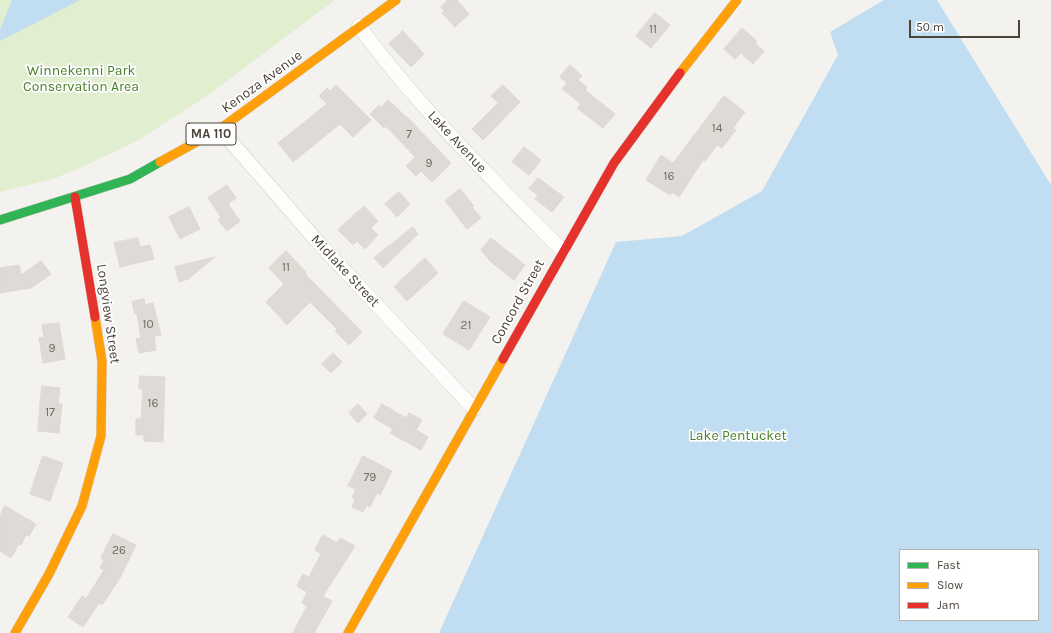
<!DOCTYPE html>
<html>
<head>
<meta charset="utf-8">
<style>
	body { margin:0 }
	#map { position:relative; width:1051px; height:633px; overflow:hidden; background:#f4f2ee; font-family:Karla,sans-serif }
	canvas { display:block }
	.legend { position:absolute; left:899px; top:549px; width:140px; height:72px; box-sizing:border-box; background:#fff; border:1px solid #b7b4b0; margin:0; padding:5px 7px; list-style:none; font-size:12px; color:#4b4439 }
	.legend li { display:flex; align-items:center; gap:8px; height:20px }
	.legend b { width:20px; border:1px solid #b7b4b0 }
	.scale { position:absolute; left:909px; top:20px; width:111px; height:18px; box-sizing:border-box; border:2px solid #4b4439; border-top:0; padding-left:5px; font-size:12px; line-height:14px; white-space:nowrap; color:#4b4439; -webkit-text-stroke:3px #fff; paint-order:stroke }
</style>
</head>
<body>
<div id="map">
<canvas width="1051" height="633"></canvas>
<ul class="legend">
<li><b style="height:5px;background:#30b455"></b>Fast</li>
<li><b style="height:5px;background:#ff9f0a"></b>Slow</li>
<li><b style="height:5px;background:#e5322d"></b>Jam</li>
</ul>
<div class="scale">50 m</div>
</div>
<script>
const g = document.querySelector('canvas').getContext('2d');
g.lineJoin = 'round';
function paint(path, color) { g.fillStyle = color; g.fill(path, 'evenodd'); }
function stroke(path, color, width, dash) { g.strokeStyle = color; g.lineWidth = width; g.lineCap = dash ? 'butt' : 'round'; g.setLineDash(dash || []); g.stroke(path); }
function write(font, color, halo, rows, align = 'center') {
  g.font = font + ' Karla,sans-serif'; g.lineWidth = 3.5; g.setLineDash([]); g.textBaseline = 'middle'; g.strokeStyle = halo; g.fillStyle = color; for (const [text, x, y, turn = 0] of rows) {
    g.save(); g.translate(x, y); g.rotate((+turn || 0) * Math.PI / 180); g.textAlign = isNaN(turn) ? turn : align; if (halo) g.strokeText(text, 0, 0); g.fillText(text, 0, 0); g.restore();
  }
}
paint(new Path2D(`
	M0,0H335L210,94L137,141L82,167L53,179L0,192Z`), '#e1eecf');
paint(new Path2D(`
	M12,0H80L0,41V30Z
	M884,0H937L1051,185V633H439L616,242L682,236L762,191L838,55L830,32ZM900,550H1038V620H900Z`), '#c0ddf1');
const building = new Path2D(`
	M448,0H457L469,14L455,27L442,13L444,11L441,7Z
	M655,13L670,25L651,48L636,36Z
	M742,28L757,41L755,44L764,51L753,64L741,53L735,59L724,49Z
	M403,31L424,54L411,67L389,44Z
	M570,65L582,76L578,80L587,87L585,90L615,114L603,128L577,108L581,104L562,89L567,83L560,77Z
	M336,85L371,120L353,137L340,124L293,162L278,143L327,104L319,96L327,88L330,91Z
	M503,85L520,102L483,140L472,129L498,103L491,96Z
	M724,96L745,112L733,128L736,130L722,148L717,145L705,161L703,160L679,197L672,192L670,195L646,180L661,155L673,163Z
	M388,100L411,121L451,163L432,182L421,171L416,176L406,166L415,157L386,126L384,128L370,114L379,105L381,107Z
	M524,147L541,160L529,175L512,162Z
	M538,178L564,197L552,212L535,199L538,195L529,189Z
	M227,185L236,198L228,204L240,221L227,231L218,220L221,217L208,198Z
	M460,189L474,206L472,207L481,218L467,229L445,201Z
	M399,192L410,204L397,217L385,204Z
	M364,206L378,221L371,228L378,235L365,249L357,241L353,245L338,230Z
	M189,207L200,229L180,239L169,217Z
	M413,227L418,234L383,268L374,258Z
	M138,238L140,247L150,245L154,259L120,267L114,243Z
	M491,238L525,265L514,280L491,262L481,250Z
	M286,251L306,272L305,274L362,332L349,345L335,331L337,329L310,302L287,325L266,302L284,284L269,268Z
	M215,257L188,279L179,282L175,267Z
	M425,258L438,273L407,301L394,287Z
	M41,261L51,274L31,288L0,293V268L19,265L21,275Z
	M144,299L145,305L153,303L161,335L154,336L156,350L139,353L136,339L141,338L137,314H135L132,302Z
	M464,301L490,317L469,350L443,334Z
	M59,323L65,359L43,363L39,338L44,337L42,325Z
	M333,353L342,362L331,373L322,364Z
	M140,376L165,377L163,442L144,441V435H136V419H141L143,389H139Z
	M42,386L60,388L58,404H62L59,433L38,431Z
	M358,404L367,414L358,423L349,413Z
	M382,404L406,418L409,413L422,420L416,430L428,437L421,450L390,433L393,429L374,418Z
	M43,456L63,463L50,501L30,494Z
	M363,456L392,471L380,495L377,493L370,507L367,505L363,512L352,507L355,499L352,497L356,489L348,486Z
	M5,506L36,524L29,536L26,535L21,545L19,544L11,558L0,551V516Z
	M113,534L136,545L120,578L102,605L99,603L83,627L68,617L82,596L86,599L104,570L100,568L104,560L101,558Z
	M323,535L337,543L340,538L355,546L323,596L332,601L314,633H293L307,606L302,603L307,592L297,586L303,574L309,577L321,554L315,550Z`);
paint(building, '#dedbd6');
stroke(building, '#dcd9d4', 1);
const street = new Path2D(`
	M359,26C419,108 492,179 563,251
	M220,129L316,240L474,409`);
const fast = new Path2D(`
	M0,220L130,179L160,162`);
const slow = new Path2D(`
	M680,73L737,0
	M160,162L220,129L396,0
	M15,633L49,574L82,506L101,436L102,361L95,317
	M348,633L503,359`);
const jam = new Path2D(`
	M75,197L95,317
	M503,359L614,163L680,73`);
stroke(street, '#d2d0cb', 15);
stroke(fast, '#d3cfc5', 10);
stroke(slow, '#d3cfc5', 10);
stroke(jam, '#d3cfc5', 10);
stroke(street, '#fdfdfc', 14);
stroke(fast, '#30b455', 9);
stroke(slow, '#ff9f0a', 9);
stroke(jam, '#e5322d', 9);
write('12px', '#706a61', null, [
	["11",653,30],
	["14",717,129],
	["7",409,135],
	["9",429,164],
	["16",669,177],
	["11",286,268],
	["10",148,325],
	["21",466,326],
	["9",52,349],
	["16",153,404],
	["17",50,413],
	["79",370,478],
	["26",119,551]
]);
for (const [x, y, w] of [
	[211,134,50]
]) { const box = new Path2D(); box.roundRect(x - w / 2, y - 11, w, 22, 3); g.fillStyle = '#fff'; g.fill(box); stroke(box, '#4b4439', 1); }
write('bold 13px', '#4b4439', null, [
	["MA 110",211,134]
]);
write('14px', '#4a7f2a', '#fff', [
	["Winnekenni Park",81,71],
	["Conservation Area",81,87],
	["Lake Pentucket",738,436]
]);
write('14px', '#4b4439', '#fff', [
	["Kenoza Avenue",262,82,-36],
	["Lake Avenue",457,142,47],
	["Midlake Street",345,271,47],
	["Concord Street",518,302,-61],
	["Longview Street",108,314,82]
]);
</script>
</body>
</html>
